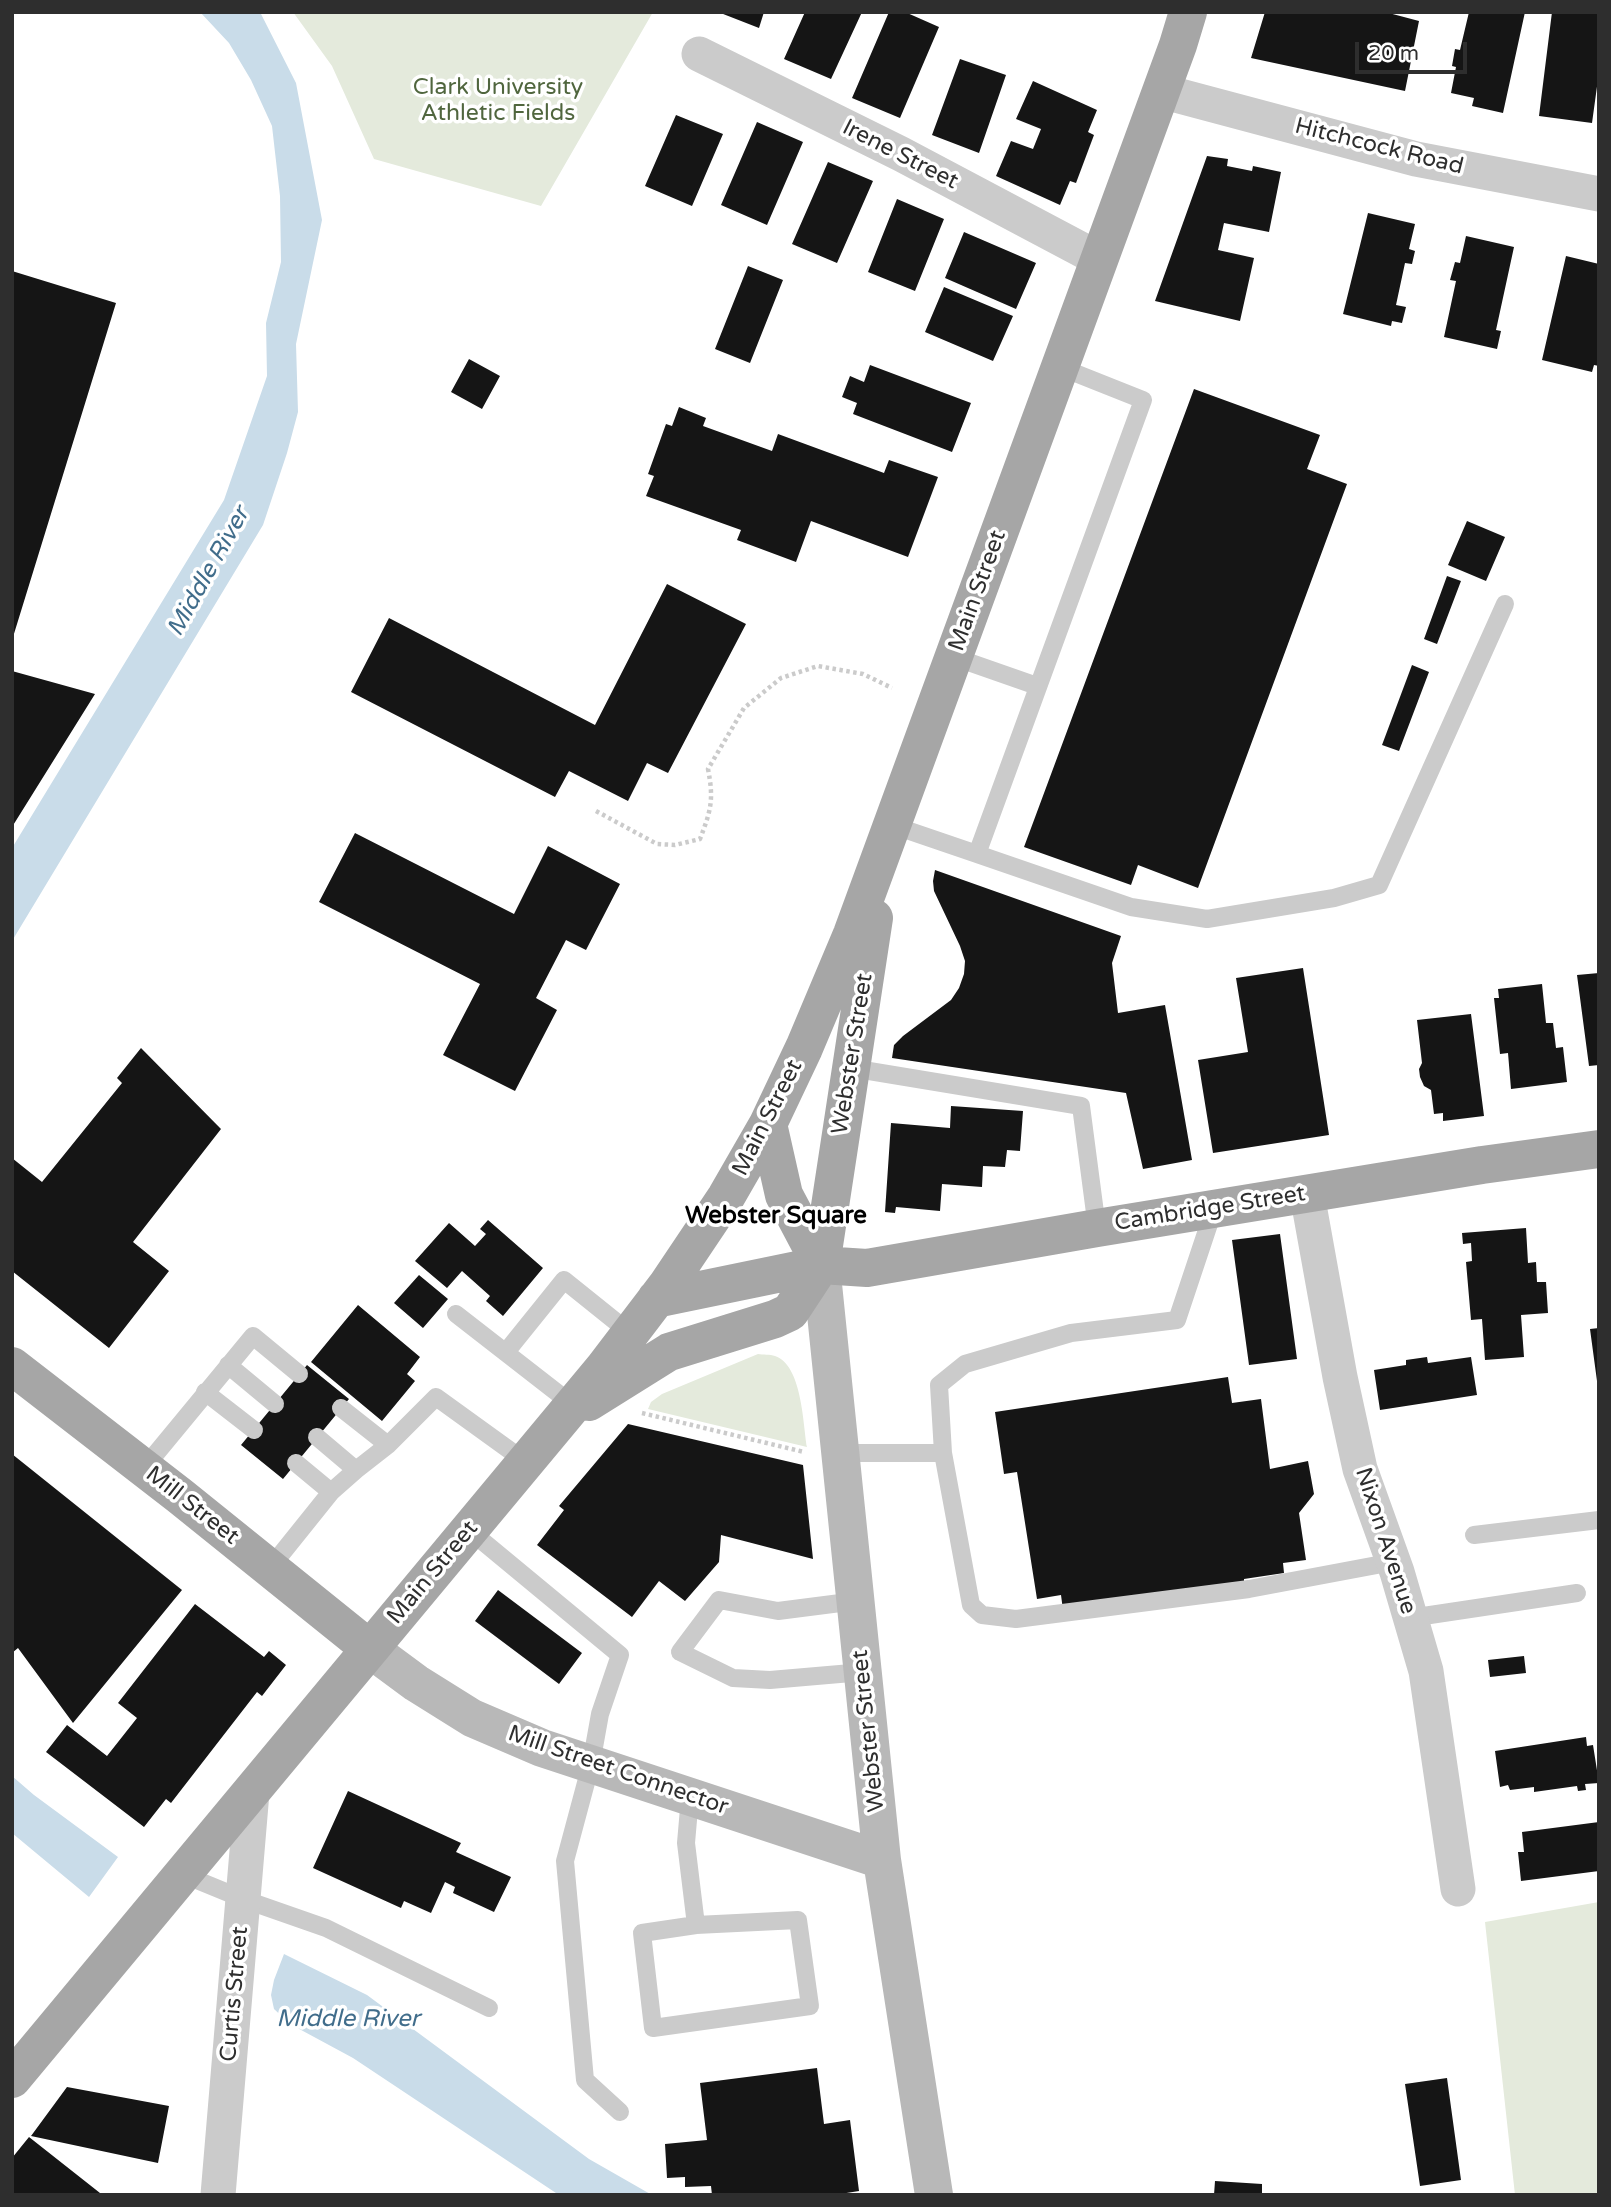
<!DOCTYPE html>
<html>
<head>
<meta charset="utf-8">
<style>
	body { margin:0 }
	#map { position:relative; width:1611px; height:2207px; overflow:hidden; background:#fff; font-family:"Varela Round",sans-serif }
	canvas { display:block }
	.frame { position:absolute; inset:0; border:14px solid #2e2e2e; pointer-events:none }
	.scale { position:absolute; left:1355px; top:42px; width:112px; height:32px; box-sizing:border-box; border:4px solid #2e2e2e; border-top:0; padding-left:9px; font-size:21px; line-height:24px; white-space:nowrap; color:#2e2e2e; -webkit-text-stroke:5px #fff; paint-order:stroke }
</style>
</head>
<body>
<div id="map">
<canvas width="1611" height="2207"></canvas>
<div class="frame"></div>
<div class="scale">20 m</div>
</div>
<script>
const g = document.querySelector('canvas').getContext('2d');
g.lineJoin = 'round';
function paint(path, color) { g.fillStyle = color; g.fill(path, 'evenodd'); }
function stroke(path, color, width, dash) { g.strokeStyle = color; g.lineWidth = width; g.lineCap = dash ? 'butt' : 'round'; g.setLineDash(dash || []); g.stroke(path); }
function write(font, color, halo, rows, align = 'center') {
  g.font = font + ' "Varela Round",sans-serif'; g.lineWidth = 7; g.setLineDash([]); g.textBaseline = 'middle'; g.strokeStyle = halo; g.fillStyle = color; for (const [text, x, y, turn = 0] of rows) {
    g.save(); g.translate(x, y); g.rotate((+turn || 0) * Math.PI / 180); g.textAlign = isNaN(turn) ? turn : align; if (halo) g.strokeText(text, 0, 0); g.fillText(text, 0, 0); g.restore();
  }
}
paint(new Path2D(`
	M293,12H653L541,206L374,159L332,66Z
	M758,1354C763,1355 770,1354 775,1356C802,1365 803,1423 807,1447L648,1409L651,1402L662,1394Z
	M1599,1902V2195H1515L1485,1922Z`), '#e4eadc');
paint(new Path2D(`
	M200,12H260L296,83L322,220L296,344L298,412L287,453L263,525L12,941V848L224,500L267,376L266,323L281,262L280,196L272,126L251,80L229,43Z
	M12,1776L34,1795L118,1857L89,1897L12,1833Z
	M284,1954L367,1995L589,2159L652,2195H559L353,2058L290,2024L274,2009L271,1995L274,1980Z`), '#c9dce9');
paint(new Path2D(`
	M718,12H764L759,28Z
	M805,12H862L831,79L784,59Z
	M889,12H905L939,27L900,118L852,98Z
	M1265,12H1385L1419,21L1405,91L1251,58Z
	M1469,12H1525L1503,113L1472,106L1474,98L1451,93L1456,67L1452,66L1455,49L1460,50Z
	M1552,12L1599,14V72L1592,123L1539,116Z
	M960,59L1006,75L979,153L932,135Z
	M1033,81L1097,110L1088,132L1094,135L1076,183L1070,181L1060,205L996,176L1011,141L1033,149L1041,129L1016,119Z
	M676,115L723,134L692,206L645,186Z
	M757,122L803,142L767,225L721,205Z
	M1207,156L1228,159L1227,166L1252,171L1253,166L1281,172L1269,232L1224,223L1218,250L1254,258L1240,321L1155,301Z
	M828,162L873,181L837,263L792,244Z
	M897,199L944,219L915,291L868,272Z
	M1368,213L1415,224L1409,249L1415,251L1412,264L1405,263L1396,305L1406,307L1402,323L1392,321L1391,326L1343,314Z
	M964,232L1036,263L1016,309L945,278Z
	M1466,236L1514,247L1496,330L1501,331L1497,349L1444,337L1456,281L1450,280L1455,262L1460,263Z
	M1566,256L1599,264V342L1597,351H1599V366L1594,365L1592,372L1542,360Z
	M748,266L783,280L750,363L715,349Z
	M12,271L116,303L13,637H12Z
	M944,287L1013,316L993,361L925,332Z
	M469,359L500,376L482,409L451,392Z
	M870,365L971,403L952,452L853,414L857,403L842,397L850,376L864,382Z
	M1194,389L1320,435L1307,469L1347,484L1198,888L1138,865L1131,885L1024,847Z
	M679,407L706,418L703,426L772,451L778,434L884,473L889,460L938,477L908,557L811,521L796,562L737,540L741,530L646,496L654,476L648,474L666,424L672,426Z
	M1467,521L1505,537L1486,581L1448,565Z
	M1447,576L1461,581L1437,644L1424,639Z
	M667,584L746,624L668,773L647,763L628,801L569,771L555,797L351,692L389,618L595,725Z
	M1412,665L1429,672L1399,751L1382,745Z
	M12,671L95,694L12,827Z
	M355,833L514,914L548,846L620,884L586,950L566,940L536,998L557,1010L515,1091L443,1055L480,984L319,902Z
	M935,870L1121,936L1112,963L1118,1013L1165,1005L1192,1160L1143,1169L1126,1093L892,1058L894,1045L903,1036L951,1000L959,988L964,974L965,961L960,946L934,891L933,881Z
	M1303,968L1329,1135L1213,1153L1198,1060L1248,1052L1236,978Z
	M1599,973V1065L1589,1066L1577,975Z
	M1542,984L1546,1023H1553L1556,1048L1563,1047L1567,1082L1511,1089L1508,1053L1500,1054L1494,998H1499L1498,989Z
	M1471,1014L1484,1116L1443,1121V1113L1434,1114L1431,1090L1424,1086L1420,1077L1419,1069L1422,1063L1417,1020Z
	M141,1048L221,1129L133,1242L169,1271L109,1348L12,1271V1158L42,1182L122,1083L117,1078Z
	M951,1106L1023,1111L1020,1151L1007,1150L1005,1167L983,1166L982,1187L942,1184L940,1211L896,1207L895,1213L885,1212L891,1123L950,1128Z
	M488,1220L543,1268L503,1316L486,1301L490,1296L462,1271L447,1288L415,1261L449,1223L475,1246L486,1234L480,1229Z
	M1526,1228L1528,1263L1536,1262L1537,1282H1546L1548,1313L1521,1315L1524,1357L1485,1360L1482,1319L1471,1320L1466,1262L1472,1261L1471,1243L1463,1244L1462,1233Z
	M1280,1234L1297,1359L1249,1365L1232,1240Z
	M419,1275L448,1299L423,1328L394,1303Z
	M358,1305L420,1357L407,1374L415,1381L382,1421L311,1362Z
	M1599,1328V1381H1597L1590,1329Z
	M1427,1357L1428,1363L1471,1357L1477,1395L1380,1410L1374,1370L1406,1365V1360Z
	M307,1365L349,1399L283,1479L241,1445Z
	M1228,1377L1232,1403L1261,1399L1270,1469L1308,1461L1314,1494L1299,1513L1306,1560L1283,1563L1284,1573L1244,1579V1585L1063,1610L1061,1595L1037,1599L1017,1472L1004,1474L995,1412Z
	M628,1424L803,1465L813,1559L721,1535L719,1562L685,1601L659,1581L632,1617L537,1545L564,1510L559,1506Z
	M12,1454L182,1590L73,1723L18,1648L12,1653Z
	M498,1590L582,1653L559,1684L475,1621Z
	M195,1604L264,1657L269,1651L286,1665L262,1696L257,1692L171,1803L166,1799L144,1827L46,1752L67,1725L107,1756L137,1718L118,1703Z
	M1524,1656L1526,1673L1490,1677L1488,1660Z
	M1586,1737L1587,1746L1593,1745L1599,1783L1585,1784L1586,1790L1578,1791L1577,1786L1534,1792V1787L1510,1790L1508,1785L1500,1787L1495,1751Z
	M348,1791L461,1843L456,1852L511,1877L494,1912L453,1893L455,1887L445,1882L431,1913L404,1901L401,1908L313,1868Z
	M1599,1822V1871L1521,1881L1518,1852H1524L1522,1832Z
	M817,2068L824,2124L850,2120L859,2191L834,2195H712L711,2186L685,2187V2177L667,2178L665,2144L707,2140L700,2083Z
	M1447,2078L1461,2180L1420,2186L1405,2084Z
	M67,2087L169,2106L158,2163L31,2136Z
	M29,2137L100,2193L98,2195H12V2158Z
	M1215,2181L1262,2184V2195H1214Z`), '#151515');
stroke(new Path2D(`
	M596,811L657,844L675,845L700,839C711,810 714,800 708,769L744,708L781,678L818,666L863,674L892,688
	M642,1413L804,1452`), '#cbcbcb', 4.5, [3.5, 3.5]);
stroke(new Path2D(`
	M954,657L1037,686
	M892,825L977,854L1143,400L1060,367
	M977,854L1131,907L1207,919L1334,898L1379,885L1505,604
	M851,1068L1081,1106L1097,1228
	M456,1314L573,1405
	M506,1352L564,1280L630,1333
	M228,1365L275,1404
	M205,1392L254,1430
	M341,1408L388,1445
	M317,1437L356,1470
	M841,1453H943L971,1605L982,1615L1016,1619L1249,1589L1393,1562
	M943,1453L939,1385L965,1364L1071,1333L1177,1320L1214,1209
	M296,1463L331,1492
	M144,1468L253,1336L299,1374
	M469,1530L620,1655L600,1714L591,1764L565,1861L585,2080L620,2112
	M1474,1535L1599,1520
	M270,1568L331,1492L356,1470L388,1445L436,1397L526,1462
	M856,1601L778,1611L719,1600L680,1652L733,1678L770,1680L863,1672
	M1410,1618L1577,1593
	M690,1797L686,1843L696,1925L798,1920L810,2006L653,2028L642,1933L696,1925
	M182,1874L243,1899L326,1928L489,2008`), '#cbcbcb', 18);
stroke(new Path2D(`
	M699,54L901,154L1099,259
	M1161,91L1416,159L1599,194
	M1307,1194L1340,1377L1360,1469L1397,1572L1426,1671L1458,1889
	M218,2195L252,1792`), '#cbcbcb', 35);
stroke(new Path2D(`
	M821,1265L882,1860L934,2195
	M370,1649L416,1683L472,1718L542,1748L882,1860`), '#b8b8b8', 38);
stroke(new Path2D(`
	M768,1124L784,1195L821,1265
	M656,1299L821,1265L867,1268L1097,1228L1482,1165L1599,1149
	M12,1366L180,1496L370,1649
	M589,1402L669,1352L775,1319L790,1312L821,1265L874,918
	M12,2079L603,1369L667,1285L726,1197L768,1124L804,1048L852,934L1178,45L1188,12`), '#a6a6a6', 38);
write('23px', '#50663e', '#fff', [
	["Clark University",498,88],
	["Athletic Fields",498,114]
]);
write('23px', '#2e2e2e', '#fff', [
	["Hitchcock Road",1379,147,14],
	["Irene Street",900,155,27],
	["Main Street",978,591,-70],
	["Webster Street",853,1054,-81],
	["Main Street",768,1118,-63],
	["Cambridge Street",1210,1209,-9],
	["Mill Street",192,1506,38],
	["Nixon Avenue",1385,1541,72],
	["Main Street",433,1573,-50],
	["Webster Street",869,1731,-96],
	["Mill Street Connector",618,1771,19],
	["Curtis Street",235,1994,-85]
]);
write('italic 24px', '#416d8b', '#fff', [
	["Middle River",209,572,-61],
	["Middle River",348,2020]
]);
write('bold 24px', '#000', '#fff', [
	["Webster Square",776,1217]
]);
</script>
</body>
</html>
